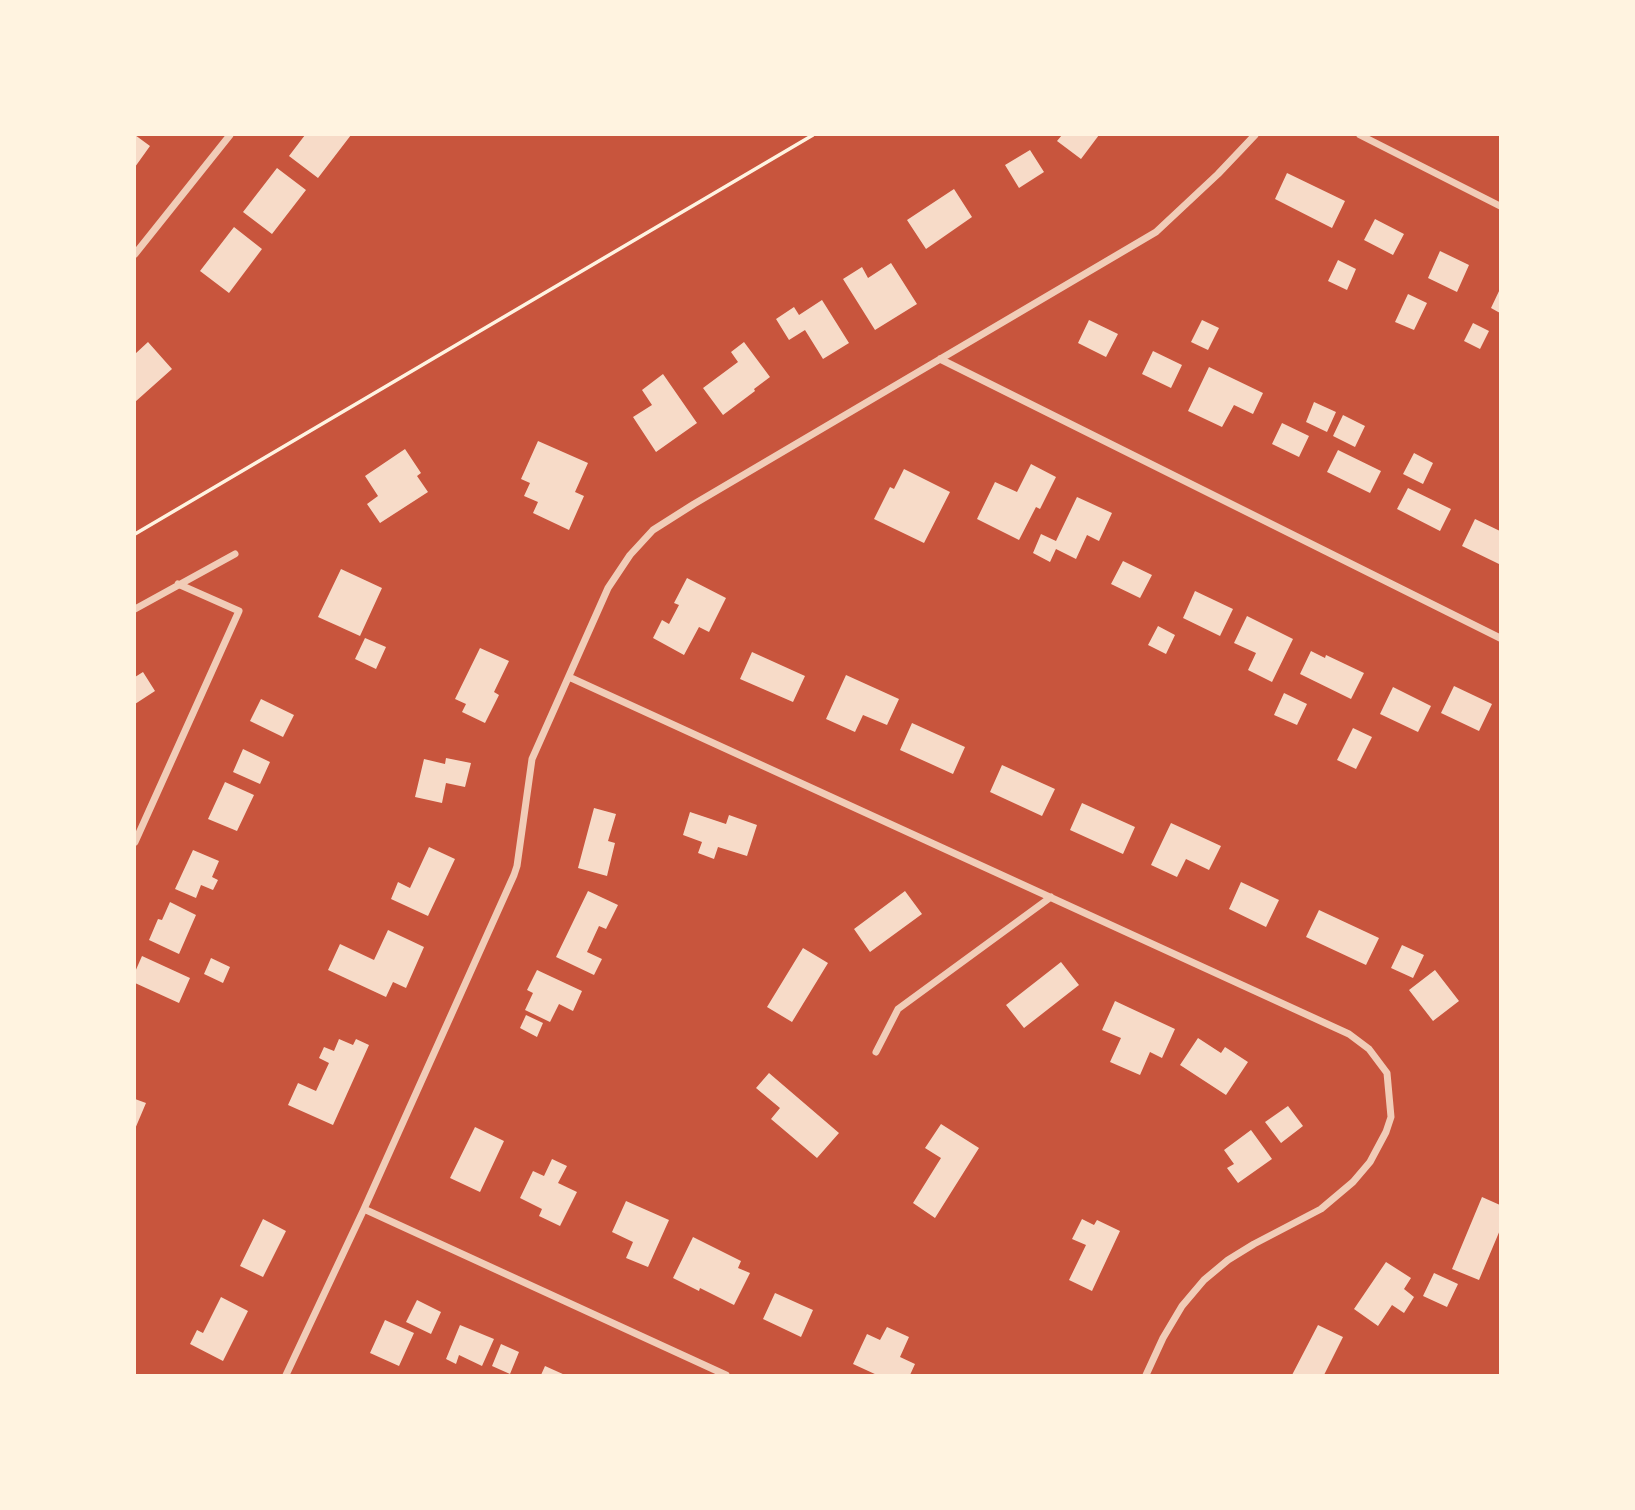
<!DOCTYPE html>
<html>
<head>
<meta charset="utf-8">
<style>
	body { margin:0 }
	#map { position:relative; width:1635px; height:1510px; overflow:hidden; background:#c8553d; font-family:"DM Sans",sans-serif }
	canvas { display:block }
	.frame { position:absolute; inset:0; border:136px solid #fff3e0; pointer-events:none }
</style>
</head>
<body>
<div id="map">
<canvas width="1635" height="1510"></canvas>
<div class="frame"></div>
</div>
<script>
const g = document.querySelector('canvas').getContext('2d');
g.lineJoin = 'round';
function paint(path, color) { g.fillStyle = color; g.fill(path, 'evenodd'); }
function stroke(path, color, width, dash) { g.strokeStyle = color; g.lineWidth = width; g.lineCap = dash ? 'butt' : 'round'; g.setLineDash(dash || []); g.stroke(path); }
paint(new Path2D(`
	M135,135L150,146L135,167Z
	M305,135H351L318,178L289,156Z
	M1062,135H1099L1081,159L1057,141Z
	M1030,150L1044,172L1019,188L1005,165Z
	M277,168L306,190L272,234L243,212Z
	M1287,173L1345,201L1332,228L1275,199Z
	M954,189L972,217L926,249L907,220Z
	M1375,219L1404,234L1393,255L1364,240Z
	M234,227L262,249L229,293L200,271Z
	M1440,251L1469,265L1457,292L1428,278Z
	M1338,260L1356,269L1347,290L1328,281Z
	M891,263L917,304L875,330L843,279L862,267L868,278Z
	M1500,289V313L1491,308Z
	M1408,294L1427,303L1414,330L1395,322Z
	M822,300L849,343L823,359L805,330L789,340L776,319L794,307L799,315Z
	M1089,320L1118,334L1106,357L1078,343Z
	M1202,320L1219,328L1208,350L1191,342Z
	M1473,323L1489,331L1480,349L1464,341Z
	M148,342L172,369L135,402V354Z
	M744,342L770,377L754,389L755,391L723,415L703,388L738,362L731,352Z
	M1153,351L1182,365L1171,388L1142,374Z
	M1209,367L1263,393L1253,414L1234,405L1222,427L1188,411Z
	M663,374L697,423L656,452L633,417L652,405L642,390Z
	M1314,402L1336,412L1327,432L1306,422Z
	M1343,415L1365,426L1355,447L1333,436Z
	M1282,423L1309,436L1299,457L1272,444Z
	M538,441L588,463L575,492L584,496L569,530L533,513L538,502L524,496L530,483L521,479Z
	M405,449L421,473L417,476L428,492L380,523L367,504L378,496L365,476Z
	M1338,450L1381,471L1370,493L1327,472Z
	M1414,453L1433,463L1423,484L1403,474Z
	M1031,464L1056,477L1040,509L1036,507L1019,540L977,519L995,482L1017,492Z
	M904,469L950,492L924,543L874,519L890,487L894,489Z
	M1408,488L1451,509L1440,531L1397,509Z
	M1077,497L1112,513L1099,541L1087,535L1076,559L1056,549L1050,562L1033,553L1041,534L1056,541Z
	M1475,519L1500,531L1499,564L1462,546Z
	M1123,561L1152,575L1140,598L1111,584Z
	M341,569L382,588L360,636L318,617Z
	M687,578L726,598L709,632L699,627L684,655L653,638L662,620L669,624L679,605L674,603Z
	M1195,591L1233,609L1220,636L1183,618Z
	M1247,616L1293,639L1272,682L1248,670L1256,653L1234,643Z
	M1158,626L1175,635L1166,654L1148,645Z
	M365,638L386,647L376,669L355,659Z
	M480,648L509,661L494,692L499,695L485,723L462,712L466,704L455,699Z
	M1311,651L1325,658L1326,655L1364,673L1351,699L1300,674Z
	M752,652L805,676L793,702L740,679Z
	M143,672L155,691L135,704V677Z
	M846,675L899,699L887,725L863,715L855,732L826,719Z
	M1454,686L1492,704L1479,731L1441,713Z
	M1393,687L1431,706L1418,732L1380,714Z
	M1284,693L1307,704L1297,725L1274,715Z
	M261,699L294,715L283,737L250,721Z
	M912,723L965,747L953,774L900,750Z
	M1353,728L1372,737L1356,769L1337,760Z
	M243,749L270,762L260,784L233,772Z
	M446,758L471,763L465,787L446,783L442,803L415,797L424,759L445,764Z
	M1002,765L1055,789L1042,816L990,792Z
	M225,782L254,795L237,831L208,819Z
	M1082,803L1135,827L1123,854L1070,830Z
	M594,808L616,814L608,841L615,843L607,876L578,868Z
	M690,812L726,824L729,815L757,825L747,856L718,847L714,859L698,853L702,842L683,835Z
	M1171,823L1221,846L1209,870L1186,859L1177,877L1151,865Z
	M429,847L455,859L428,916L391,899L398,882L410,888Z
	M193,850L219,861L212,877L218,880L213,890L201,885L196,898L175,889Z
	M1241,882L1279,900L1266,927L1229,909Z
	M588,891L618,905L606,929L599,926L587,952L602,959L594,975L556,957Z
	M905,891L922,914L870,952L854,929Z
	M170,902L196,915L179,954L149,940L158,919L162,920Z
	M1319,910L1379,938L1366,965L1306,937Z
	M388,930L424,947L406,988L393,982L386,997L328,970L340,944L374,960Z
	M1402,945L1424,955L1413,978L1391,968Z
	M803,948L828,963L792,1022L767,1007Z
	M142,956L190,978L179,1003L135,983V972Z
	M211,958L230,967L223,983L204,974Z
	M1061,962L1079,985L1024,1028L1006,1005Z
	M537,970L582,991L573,1011L559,1004L550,1022L525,1010L533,993L527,990Z
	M1435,970L1459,1001L1433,1021L1409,990Z
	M1115,1001L1175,1029L1162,1058L1150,1052L1140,1075L1110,1062L1121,1038L1102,1030Z
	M526,1015L543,1023L537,1037L520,1028Z
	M1198,1038L1221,1053L1225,1047L1248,1062L1226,1095L1180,1065Z
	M339,1039L353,1045L356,1039L369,1045L333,1125L288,1105L298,1083L316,1091L329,1063L319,1058L324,1047L334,1051Z
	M769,1073L839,1133L817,1158L771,1119L780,1108L756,1088Z
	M135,1099L146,1103L135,1129Z
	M1288,1106L1303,1126L1281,1143L1265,1122Z
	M941,1124L979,1148L935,1218L913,1203L941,1158L925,1148Z
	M475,1127L504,1141L480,1192L450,1178Z
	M1251,1130L1272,1159L1238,1183L1227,1168L1234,1164L1224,1150Z
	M552,1159L567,1166L558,1183L577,1192L560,1226L539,1216L542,1209L520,1198L533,1171L544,1176Z
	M1482,1197L1500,1205V1230L1479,1280L1452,1269Z
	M626,1201L669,1220L648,1267L626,1258L633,1242L612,1232Z
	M263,1219L286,1231L263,1277L240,1266Z
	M1082,1219L1094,1225L1097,1220L1120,1231L1092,1291L1069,1280L1086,1245L1072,1239Z
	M693,1237L741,1261L738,1268L750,1273L734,1305L700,1288L699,1291L673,1278Z
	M1386,1262L1411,1278L1404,1289L1414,1297L1404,1313L1392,1305L1378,1326L1354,1309Z
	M1434,1273L1458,1284L1447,1307L1423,1296Z
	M775,1293L813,1310L801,1337L763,1319Z
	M221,1297L248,1311L223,1361L190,1344L197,1330L203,1333Z
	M417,1300L441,1312L431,1334L406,1322Z
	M385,1320L414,1333L399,1366L370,1353Z
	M460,1325L494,1339L482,1366L459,1355L456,1364L446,1359Z
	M1318,1325L1343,1337L1324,1375H1292Z
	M887,1327L909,1337L900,1357L915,1364L910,1375H877L853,1364L867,1334L880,1340Z
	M501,1344L519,1352L510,1374L492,1366Z
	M545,1366L565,1375H541Z`), '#f7dbc8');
stroke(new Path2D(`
	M135,534L813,135`), '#fff3e0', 3.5);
stroke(new Path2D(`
	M1360,135L1500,206
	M135,254L230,135
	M940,359L1500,638
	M135,609L235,554
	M569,677L1349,1034L1369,1049L1387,1073L1391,1117L1386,1132L1370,1162L1353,1182L1321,1209L1254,1244L1228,1260L1204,1280L1182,1306L1163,1338L1146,1375
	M135,842L239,611L178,584
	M876,1052L898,1009L1051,897
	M364,1209L726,1375
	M286,1375L364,1209L514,875L517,866L532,759L608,588L630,555L653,530L694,504L1156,232L1218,174L1255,135`), '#f1ccb7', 7);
</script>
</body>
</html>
